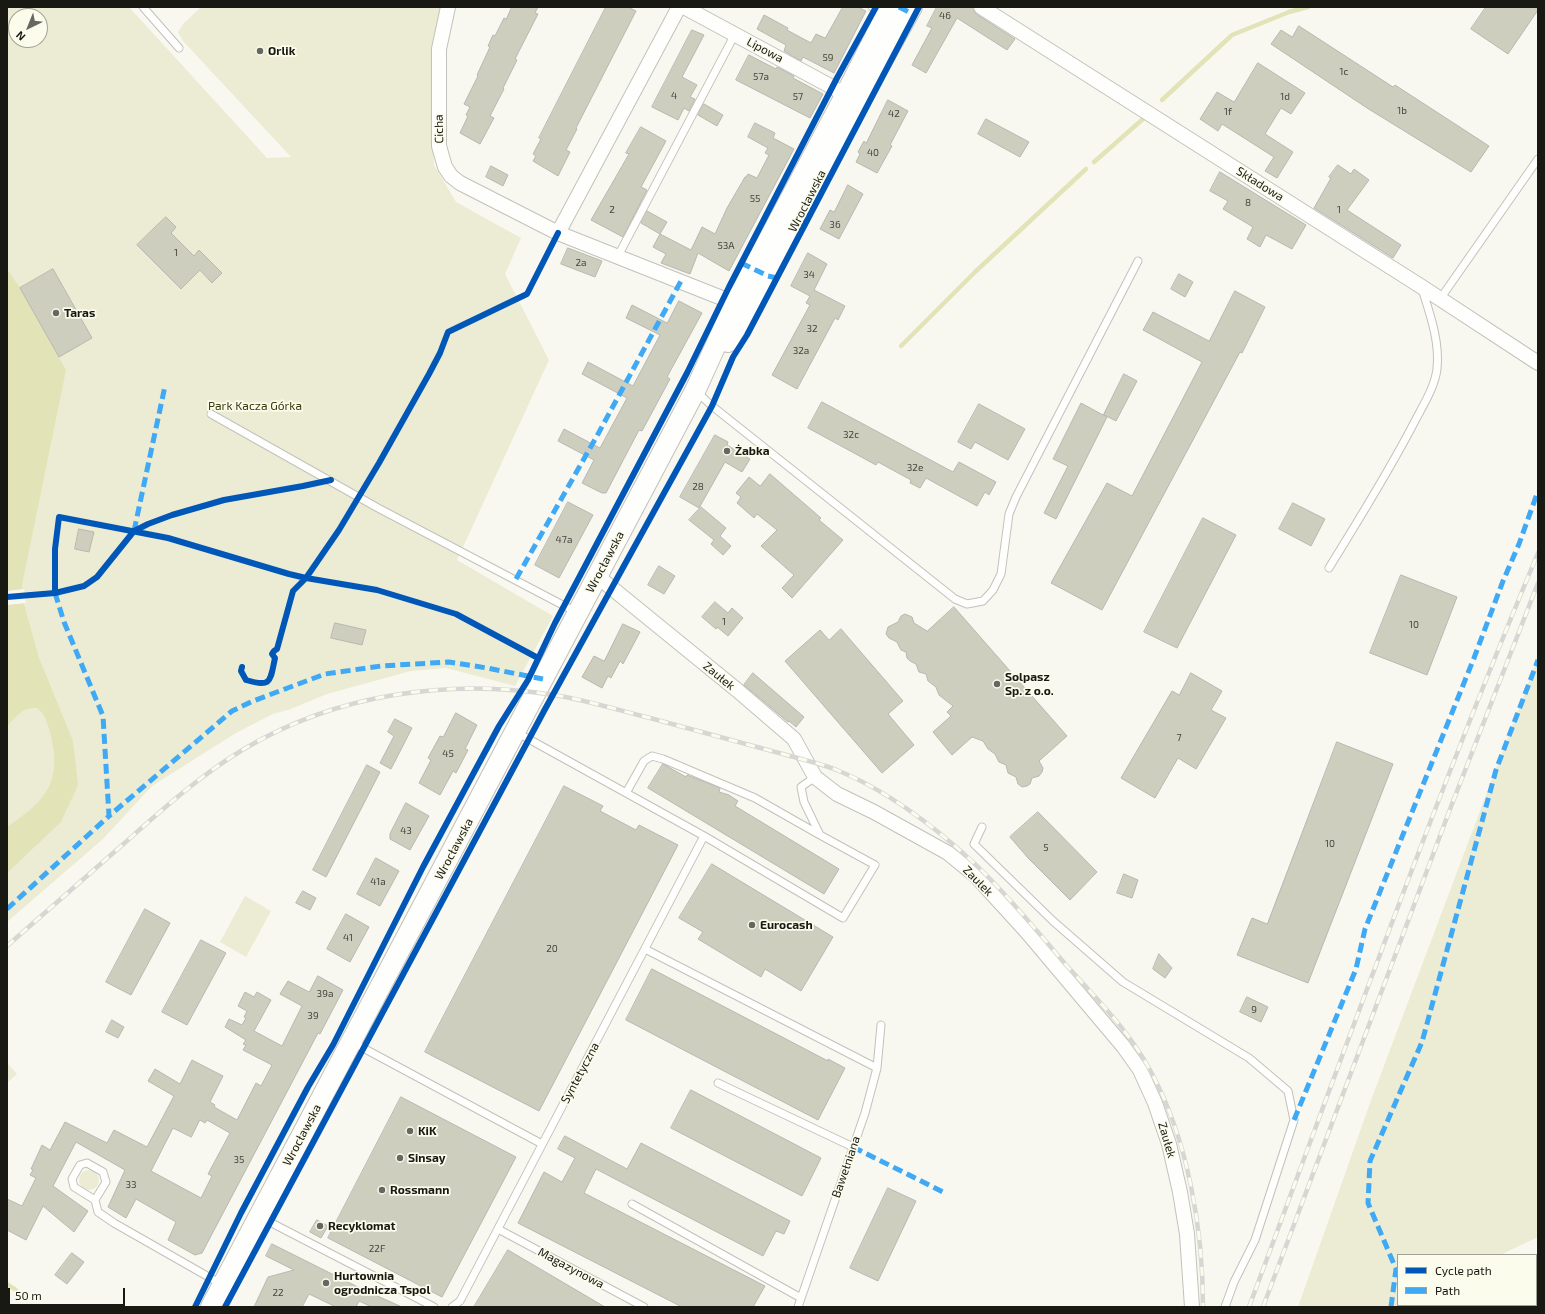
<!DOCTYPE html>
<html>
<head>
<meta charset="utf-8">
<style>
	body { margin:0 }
	#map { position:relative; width:1545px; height:1314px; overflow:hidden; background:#f8f8f0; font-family:"Exo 2",sans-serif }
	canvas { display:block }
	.frame { position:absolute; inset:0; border:8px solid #191914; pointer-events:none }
	.legend { position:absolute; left:1397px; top:1254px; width:140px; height:52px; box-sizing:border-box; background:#fbfcec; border:1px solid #a1a196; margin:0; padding:5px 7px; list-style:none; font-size:12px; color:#191914 }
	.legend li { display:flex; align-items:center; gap:8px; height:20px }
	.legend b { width:20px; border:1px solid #a1a196 }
	.north { position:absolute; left:8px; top:8px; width:40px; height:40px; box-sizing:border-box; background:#fbfcec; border:1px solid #a1a196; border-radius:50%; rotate:223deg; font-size:11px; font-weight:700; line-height:16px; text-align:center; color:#191914 }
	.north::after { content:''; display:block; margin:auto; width:14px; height:18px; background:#676761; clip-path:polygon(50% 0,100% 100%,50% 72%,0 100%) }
	.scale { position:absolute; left:8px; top:1288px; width:117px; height:18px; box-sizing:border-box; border:2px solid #191914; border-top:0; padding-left:5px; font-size:12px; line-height:14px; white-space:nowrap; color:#191914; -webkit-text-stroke:3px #fbfcec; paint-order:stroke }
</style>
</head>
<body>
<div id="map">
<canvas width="1545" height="1314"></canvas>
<div class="frame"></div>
<ul class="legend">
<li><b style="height:5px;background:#0057b8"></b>Cycle path</li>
<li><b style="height:5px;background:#3fa9f5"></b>Path</li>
</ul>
<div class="north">N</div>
<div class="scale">50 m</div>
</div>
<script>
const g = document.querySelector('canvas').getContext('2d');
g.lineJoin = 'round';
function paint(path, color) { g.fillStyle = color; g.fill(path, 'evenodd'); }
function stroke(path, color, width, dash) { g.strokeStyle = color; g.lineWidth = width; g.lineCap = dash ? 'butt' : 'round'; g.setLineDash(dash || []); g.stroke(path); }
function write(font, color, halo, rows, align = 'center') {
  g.font = font + ' "Exo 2",sans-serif'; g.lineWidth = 3.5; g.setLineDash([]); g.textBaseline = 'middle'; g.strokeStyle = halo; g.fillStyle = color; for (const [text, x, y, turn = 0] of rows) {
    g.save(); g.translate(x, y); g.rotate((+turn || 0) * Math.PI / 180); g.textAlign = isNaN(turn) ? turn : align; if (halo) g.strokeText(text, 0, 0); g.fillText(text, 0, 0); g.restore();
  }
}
paint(new Path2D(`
	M7,7H129L267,158L291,157L183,41L178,32L184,23L201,7H451L432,46L434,165L456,202L521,238L505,274L549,360L457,560L553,616L515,686L446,668L411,671L327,694L291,709L273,714L236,733L152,786L103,839L7,922ZM16,16H40V40H16Z
	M1538,657V1237L1500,1255H1398V1305H1435L1433,1307H1298L1370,1103Z
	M245,896L271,911L246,957L220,942Z
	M7,1063L17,1074L7,1083Z
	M79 1180a10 10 0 1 1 20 0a10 10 0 1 1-20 0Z
	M1538,1280V1307H1496L1499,1305H1536V1281Z`), '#ebecd3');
paint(new Path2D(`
	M7,269L20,288L66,370L22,585L24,604L39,658L73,741L78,785L61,822L7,873V827C21,817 36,807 46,792C60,772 54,739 45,718C44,714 40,711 37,708C22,707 17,716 7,726Z`), '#e2e4b7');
paint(new Path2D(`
	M24,589L26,603L7,605V591Z`), '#f8f8f0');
stroke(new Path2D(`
	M1162,100L1232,35L1289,12L1308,7
	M1094,162L1143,119
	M901,346L975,272L1086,169
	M7,1284L16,1290`), '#e2e4b7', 4.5);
const building = new Path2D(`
	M512,7H538L535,13L538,14L515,59L517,60L503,88L504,89L490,116L494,118L480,144L460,133L468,116L466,115L470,107L464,104L478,76L477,75L490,47L488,46L493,35L495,36L504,18L506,19Z
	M606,7H628L636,11L576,128L577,129L566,150L570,152L558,176L533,161L536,156L533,154L541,139L539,138Z
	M843,7H858L866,11L834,73L803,57L801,61L784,51L786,45L757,29L764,15L788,28L787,30L811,43L816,34L825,38Z
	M937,7H973L976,14L1015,39L1007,50L957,18L926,73L912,65L932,28L927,26Z
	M1486,7H1538V10L1508,54L1471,29Z
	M1299,26L1393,87L1395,85L1489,146L1471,172L1367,108L1271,44L1281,30L1292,37Z
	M692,30L704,35L682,77L697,85L690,97L695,99L689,111L684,108L678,120L652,107Z
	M749,55L776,69L777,67L794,76L793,78L823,94L810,118L736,80Z
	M1258,63L1305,93L1291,114L1281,108L1265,134L1293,152L1277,178L1265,171L1274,157L1222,124L1218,131L1200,119L1217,92L1234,102Z
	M888,100L908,111L890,145L892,146L877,173L856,162L860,154L858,152L864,141L866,143Z
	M704,104L723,115L717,126L698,115Z
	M986,119L1029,142L1020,157L978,134Z
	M755,123L775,133L773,138L794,149L729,271L698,253L690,274L661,263L666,254L653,247L660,234L691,250L702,227L715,234L727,208L745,177H746L748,174L757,178L769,155L765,153L768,148L748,137Z
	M641,127L666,141L641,187L647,190L623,237L591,220L629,154L626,153Z
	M1338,165L1351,174L1354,169L1369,180L1347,210L1401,245L1393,258L1314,208L1331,178L1329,177Z
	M491,166L508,175L503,186L486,177Z
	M1220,172L1306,225L1292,249L1266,235L1260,247L1247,239L1253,227L1223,209L1228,201L1210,191Z
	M848,185L863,194L839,239L820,229L830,210L834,212Z
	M647,211L667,222L660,234L641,223Z
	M166,217L176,227L171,233L194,256L199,250L222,273L212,283L200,270L181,289L137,245Z
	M568,248L602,261L595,277L561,264Z
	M808,253L827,264L814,290L845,306L838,320L835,318L797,389L772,375L810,305L806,303L810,296L791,286Z
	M53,269L92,338L59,357L20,288Z
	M1179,274L1193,282L1185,297L1171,289Z
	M1235,291L1265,307L1242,353L1240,352L1102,610L1051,583L1107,483L1132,496L1202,362L1143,330L1153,312L1209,341Z
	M679,301L702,313L667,377L670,379L642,431L639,430L606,493H602L582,483L594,460L558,441L564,429L600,448L627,398L582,374L588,362L633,386L660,335L626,318L632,305L667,323Z
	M1124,374L1137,381L1116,421L1104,415L1107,417L1056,519L1044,513L1068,466L1053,459L1081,403L1103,415Z
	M822,402L953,472L959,462L996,482L989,495L985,492L977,506L926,478L920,488L910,483L911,480L878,462L876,465L808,428Z
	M979,404L1025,429L1008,460L975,442L971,449L958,442Z
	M715,435L728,442L727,445L750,459L742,472L725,462L699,508L680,497Z
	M770,474L821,518L819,520L843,540L792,598L782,588L794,575L761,546L777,530L757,514L754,518L737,503L741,497L736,493L749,477L760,486Z
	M568,502L593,515L559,578L535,565Z
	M1293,503L1325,519L1311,546L1279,529Z
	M701,507L726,528L720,536L731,546L723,555L711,544L714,540L689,520Z
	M1203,518L1236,535L1177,648L1144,632Z
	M79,529L94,532L89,552L75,549Z
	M659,566L675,576L664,594L648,585Z
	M1401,575L1457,597L1427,675L1370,653Z
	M715,602L728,613L732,608L743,618L728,636L717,627L716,629L702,617Z
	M954,607L1067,736L1039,761L1043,768L1042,772L1039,776L1032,778L1030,784L1027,786L1022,787L1018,784L1016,777L1008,773L1006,765L999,762L995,754L988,749L983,741L972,737L952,755L933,732L951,716L947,712L953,706L939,695L936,687L928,681L926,674L919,672L916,664L910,661L907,658L906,652L901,650L897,642L889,638L886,634L888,627L898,622L901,616L905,614L912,617L914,623L927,631Z
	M335,623L366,630L362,645L331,638Z
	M623,624L640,632L623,664L620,661L611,678L608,676L602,688L582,677L594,656L604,661Z
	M841,629L903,701L888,714L914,745L882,773L785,661L820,630L829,640Z
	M753,673L804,717L796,727L789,721L788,722L744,685Z
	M1191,673L1222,691L1211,710L1226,718L1196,769L1178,758L1155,798L1121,778L1172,691L1179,695Z
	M456,713L477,725L465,749L468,750L456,773L453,771L440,795L419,783L431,760L428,758L440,736L443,737Z
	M395,719L412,728L391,769L380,763L394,736L388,732Z
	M1337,742L1393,764L1308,983L1237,955L1252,918L1267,924Z
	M663,764L686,777L687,775L720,788L719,792L729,795L738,801L735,806L839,869L824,894L648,788Z
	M367,765L380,772L326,877L313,870Z
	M564,786L603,806L600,811L636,830L639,825L678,845L539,1111L425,1052Z
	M406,803L429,816L410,850L390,839V834Z
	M1038,812L1097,872L1070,900L1028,858L1010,837Z
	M376,858L399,871L380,906L357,894Z
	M712,864L833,937L801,991L765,969L761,977L698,939L703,932L679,918Z
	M1124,874L1138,880L1132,898L1117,893Z
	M303,891L316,898L310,910L296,903Z
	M145,909L170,923L131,995L106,982Z
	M346,914L369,927L350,962L327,949Z
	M201,940L226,953L187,1025L162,1012Z
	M1159,954L1172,968L1165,978L1153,969Z
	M652,969L828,1061V1059L845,1068L818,1120L626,1020Z
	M318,976L343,990L320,1034L318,1033L202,1253L195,1255L168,1240L176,1222L136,1199L126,1218L108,1207L125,1170L76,1142L53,1186L88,1211L74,1232L43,1206L26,1240L7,1230V1199L22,1206L36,1178L30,1175L33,1170L31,1169L42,1145L50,1150L65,1122L107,1143L114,1130L147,1147L174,1096L148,1081L155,1069L180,1084L192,1060L223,1076L210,1102L215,1105L214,1107L237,1120L256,1083L261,1086L272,1065L243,1050L246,1045L243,1044L246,1040L225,1027L229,1019L242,1025L246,1018L244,1017L247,1011L238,1006L245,992L254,997L257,992L271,1000L254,1031L282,1046L302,1006L280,994L288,981L309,992ZM200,1120L205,1123L207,1120L230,1133L208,1174L212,1176L201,1198L151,1171L173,1128L191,1137Z
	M1247,997L1268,1007L1261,1022L1240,1012Z
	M112,1020L124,1027L118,1038L106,1032Z
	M691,1090L821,1158L802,1196L671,1128Z
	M401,1097L516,1157L442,1297L328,1238Z
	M565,1136L627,1169L641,1143L790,1221L784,1234L776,1231L763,1256L596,1169L584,1193L765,1286L753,1307H682L518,1223L544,1172L562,1182L575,1158L558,1149Z
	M888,1188L916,1201L878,1281L850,1268Z
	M317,1220L328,1226L321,1238L310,1232Z
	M272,1244L364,1290L402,1307H372L359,1301L356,1307H336L309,1294L302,1307H254L268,1277L294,1270L266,1256Z
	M508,1250L605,1307H474Z
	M72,1253L84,1262L67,1284L55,1275Z`);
paint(building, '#cdcebe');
stroke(building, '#b8b8b2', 1);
const lane = new Path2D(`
	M143,7L179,48
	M872,7L885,13
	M618,256L735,34
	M1440,299L1538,159
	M697,392L712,406L955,599L967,604L983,601L993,590L1001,574L1009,514L1016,497L1138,261
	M211,414L378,508L576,612
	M1329,568C1359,519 1390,470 1416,419C1424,404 1435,386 1437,369C1440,342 1430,314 1422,289
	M516,732L704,836L843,918L875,865L820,835L804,802L801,787L815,777
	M626,793L644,761L652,756L663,759L755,798L820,835
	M982,827L974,844L1053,921L1123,982L1249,1058L1288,1091L1294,1120L1255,1240L1234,1282L1225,1307
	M645,949L877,1068
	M352,1042L542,1144
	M718,1083L853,1147
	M95,1200L74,1187L72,1179L80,1165L87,1163L103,1172L106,1182L95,1200L98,1212L114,1223L221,1284
	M632,1204L801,1298
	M260,1217L434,1307
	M498,1229L644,1307
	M452,1307L460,1301L704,836
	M798,1307L865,1113L877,1068L881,1025`);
const street = new Path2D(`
	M448,7L439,49V146L445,167L451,176L460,183L558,233L742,306
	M684,7L832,87L852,99
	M981,7L1422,287L1538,363
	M558,233L679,7
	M597,576L737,690L794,739L815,777L837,794L874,812L948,853L975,875L1027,932L1123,1046L1140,1070L1155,1103L1169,1144L1180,1192L1187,1234L1192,1307`);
const secondary = new Path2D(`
	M728,342L754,303L858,104L912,7
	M211,1307L695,391L735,303L846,94L890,7`);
stroke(lane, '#c2c2bc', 9);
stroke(street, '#c2c2bc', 16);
stroke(secondary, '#c2c2bc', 22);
stroke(lane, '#fefefd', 7);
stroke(street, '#fefefd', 14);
stroke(secondary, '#fefefd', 20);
const rail = new Path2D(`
	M7,946C47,911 88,875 128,840C164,808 202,774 244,749C336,694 449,678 554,695C586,700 618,710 650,718C701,732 753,746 805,760C816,763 828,766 839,771C893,793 953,840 993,882C1019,909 1043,938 1067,966C1097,999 1129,1031 1150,1070C1188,1139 1203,1229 1203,1307
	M1536,1266L1538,1264
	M1249,1307C1343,1055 1434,801 1538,553
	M1263,1307L1452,804L1538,583
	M1465,1307L1468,1305`);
stroke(rail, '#d6d6d3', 4.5);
stroke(rail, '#fbfcec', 3, [9]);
stroke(new Path2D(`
	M899,7L915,15
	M741,263L768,276L777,278
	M134,531L165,386
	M516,579L598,434L681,281
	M55,593L64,622L103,716L109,816L232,711L253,701L325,674L381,666L449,662L487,668L543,679
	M7,909L109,816
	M1294,1120L1356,969L1365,929L1474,658L1503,581L1519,544L1538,491
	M853,1147L945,1193
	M1391,1307L1396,1269L1368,1203L1370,1161L1422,1042L1496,770L1538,660`), '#3fa9f5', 5, [10, 5]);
stroke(new Path2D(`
	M55,593V549L59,517L168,538L289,574L306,578L377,590L456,614L538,658
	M7,597L55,593L84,586L97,577L134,531L148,524L172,515L224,500L303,486L331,480
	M242,667L241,671L246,680C272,688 270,681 275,658L272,654L274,651L277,649L293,591L306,578L339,530L379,463L429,374L440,353L448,332L527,294L558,233
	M195,1307L241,1213L308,1087L333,1045L423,867L499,726L528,680L555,623L687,373L729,287L837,78L876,7
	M225,1307L544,711L712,406L733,357L747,335L919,7`), '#0057b8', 6);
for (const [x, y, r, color] of [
	[260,51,4,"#676761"],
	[56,313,4,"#676761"],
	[727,451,4,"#676761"],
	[997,684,4,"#676761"],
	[752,925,4,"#676761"],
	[410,1131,4,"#676761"],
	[400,1158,4,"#676761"],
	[382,1190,4,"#676761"],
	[320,1226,4,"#676761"],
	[326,1283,4,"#676761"]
]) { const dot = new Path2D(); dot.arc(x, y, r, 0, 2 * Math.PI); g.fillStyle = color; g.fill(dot); stroke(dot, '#fbfcec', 1.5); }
write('10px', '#46463e', null, [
	["46",945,16],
	["59",828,58],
	["1c",1344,72],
	["57a",761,77],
	["4",674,96],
	["57",798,97],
	["1d",1285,97],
	["1b",1402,111],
	["1f",1228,112],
	["42",894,114],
	["40",873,153],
	["55",755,199],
	["8",1248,203],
	["2",612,210],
	["1",1339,210],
	["36",835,225],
	["53A",726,246],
	["1",176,253],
	["2a",581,263],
	["34",809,275],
	["32",812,329],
	["32a",801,351],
	["32c",851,435],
	["32e",915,468],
	["28",698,487],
	["47a",564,540],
	["1",724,622],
	["10",1414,625],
	["7",1179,738],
	["45",448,754],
	["43",406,831],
	["10",1330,844],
	["5",1046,848],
	["41a",378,882],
	["41",348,938],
	["20",552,949],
	["39a",325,994],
	["9",1254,1010],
	["39",313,1016],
	["35",239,1160],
	["33",131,1185],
	["22F",377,1249],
	["22",278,1293]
]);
write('12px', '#191914', '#fbfcec', [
	["Lipowa",765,50,28],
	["Cicha",439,129,-91],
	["Składowa",1260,184,32],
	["Wrocławska",807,201,-63],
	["Wrocławska",605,562,-62],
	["Zaułek",719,676,39],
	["Wrocławska",454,849,-62],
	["Zaułek",978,881,45],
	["Syntetyczna",580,1073,-62],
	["Wrocławska",302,1135,-62],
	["Zaułek",1167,1140,74],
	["Bawełniana",846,1167,-71],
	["Magazynowa",571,1268,28]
]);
write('bold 12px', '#191914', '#fbfcec', [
	["Orlik",268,51],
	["Taras",64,313],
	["Żabka",735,451],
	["Solpasz",1005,677],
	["Sp. z o.o.",1005,691],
	["Eurocash",760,925],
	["KiK",418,1131],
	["Sinsay",408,1158],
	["Rossmann",390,1190],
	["Recyklomat",328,1226],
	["Hurtownia",334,1276],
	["ogrodnicza Tspol",334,1290]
], 'left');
write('12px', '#3b3b0c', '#fbfcec', [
	["Park Kacza Górka",255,406]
]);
</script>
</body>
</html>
